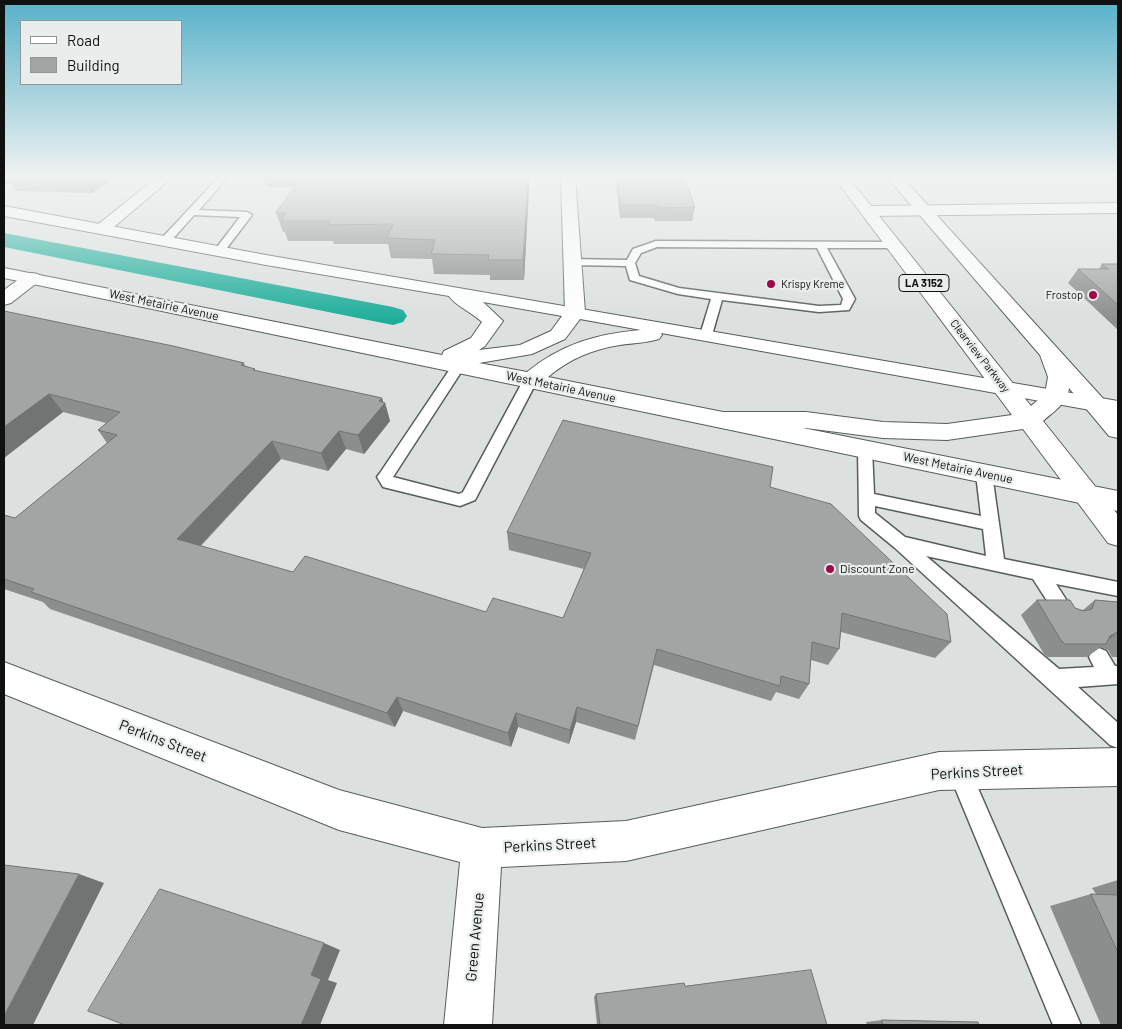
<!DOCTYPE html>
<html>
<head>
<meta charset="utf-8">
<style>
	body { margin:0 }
	#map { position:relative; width:1122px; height:1029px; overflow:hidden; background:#dce1e0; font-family:Barlow,sans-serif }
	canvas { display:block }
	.frame { position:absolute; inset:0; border:5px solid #0f1010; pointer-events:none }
	.legend { position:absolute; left:20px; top:20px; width:162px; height:65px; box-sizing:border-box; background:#e9eeed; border:1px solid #929595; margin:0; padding:6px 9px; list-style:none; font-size:15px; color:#0f1010 }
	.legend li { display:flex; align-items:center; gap:10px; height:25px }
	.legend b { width:25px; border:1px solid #929595 }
</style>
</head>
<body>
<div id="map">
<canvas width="1122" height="1029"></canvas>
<div class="frame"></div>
<ul class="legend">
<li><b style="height:6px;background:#fff"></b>Road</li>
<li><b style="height:14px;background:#a1a6a4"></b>Building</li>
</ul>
</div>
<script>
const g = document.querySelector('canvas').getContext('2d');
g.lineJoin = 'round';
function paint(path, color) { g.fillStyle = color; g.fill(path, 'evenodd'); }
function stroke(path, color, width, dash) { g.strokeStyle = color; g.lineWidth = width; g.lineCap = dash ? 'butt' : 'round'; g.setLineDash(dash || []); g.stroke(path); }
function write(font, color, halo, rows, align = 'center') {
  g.font = font + ' Barlow,sans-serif'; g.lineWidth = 4.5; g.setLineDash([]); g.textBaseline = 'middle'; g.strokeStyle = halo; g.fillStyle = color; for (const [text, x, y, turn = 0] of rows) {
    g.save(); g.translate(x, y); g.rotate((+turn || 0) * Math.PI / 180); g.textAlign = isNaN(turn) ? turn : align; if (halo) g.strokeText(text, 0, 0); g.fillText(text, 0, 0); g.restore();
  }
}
paint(new Path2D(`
	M4,233L393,307L403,310L407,316L403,322L393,325L4,247Z`), '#1dad9a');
const service = new Path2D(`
	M219,177H228L199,210L247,212L252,215L223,253L219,254L214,251L240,217L194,215L169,243H161V239Z
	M656,241L894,242L899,245L894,248H827L855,299L849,310L819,312L722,300L712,335L706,339L700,335L711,299L678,294L630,280L626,266L572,265L567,262L572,259L627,260L633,249ZM657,247L817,248L843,299L841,305L819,306L679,288L639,276L635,263L641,253Z
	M459,362L465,366L393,477L459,494L463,492L523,381L530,377L535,378L537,381L475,500L460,506L383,487L377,477L380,473L454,363Z
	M865,444L870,445L872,449L874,494L981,516L976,474L979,470L984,469L989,470L992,474L1004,559L1118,582V596L1056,584L1076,615L1074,621L1067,623L1060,621L1033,579L926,556L1059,669L1094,667L1089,657L1092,651L1099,648L1106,651L1115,666H1118V684L1078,687L1118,723V748L1110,745L895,548L861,520L859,516L858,449L860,445ZM875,506L983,529L986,556L905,537L875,513Z
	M959,760L967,763L1081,1025H1053L948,771L951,763Z`);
const minor = new Path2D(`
	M157,177H173L108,232H96L94,229L96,226Z
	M561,177H575L585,312L582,316L575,318L568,316L565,312Z
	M1118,203V213L868,216L862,214L860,211L862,208L868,206Z
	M32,273L38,274L41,278L38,282L11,303L4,305V290L26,274Z
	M4,662L339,790L482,828L626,821L939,752L1118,748V786L939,790L626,861L501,867L492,1025H444L460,862L339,830L4,694Z`);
const secondary = new Path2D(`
	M4,206L266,255L1118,401V415L661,333L662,335L659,339C646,343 633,343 620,345C593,349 569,359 548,377L1118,491V511L4,278V268L442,355L444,351L471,338L482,322C473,313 454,305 449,296L266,265L4,216ZM483,302L562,316L551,331L520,345L479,350L485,346L503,321ZM580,319L641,330C596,334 562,344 527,372L479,363L532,354L565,339Z`);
const trunk = new Path2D(`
	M834,177H848L1031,406L1045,394L1048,377L1040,355L887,177H902L1118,415V438L1109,436L1069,388C1067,404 1054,411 1043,421L1118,515V546L1108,543L1023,429L947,440L883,438L806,428H723L715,426L711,420L715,414L723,412H806L883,422L947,424L1012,415Z`);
stroke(service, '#585d5c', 3);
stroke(minor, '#585d5c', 2);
stroke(secondary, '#585d5c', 2);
stroke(trunk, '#585d5c', 2);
paint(service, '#fff');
paint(minor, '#fff');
paint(secondary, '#fff');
paint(trunk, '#fff');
paint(new Path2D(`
	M4,177H115L92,193L16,191L12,184H4Z
	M263,177H529V190L524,280H490V275L434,274L432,259L391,258L388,244H334L333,241H288L285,232H283L276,213L295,187H266Z
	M616,177H684L695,207L692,221H655L654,218H620L616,185Z
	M1047,177H1118V185L1109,179L1050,180Z
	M1102,264H1118V330L1068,283L1078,269H1099Z
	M4,311L244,363L245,366L256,371L382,398L383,402L385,403L390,421L364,454L346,449L328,471L281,459L201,546L293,572L486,612L563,618L584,569L509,550L507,532L770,487L951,642L935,658L841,632L839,649L828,665L811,660L809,684L799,699L776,692L771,701L654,665L635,740L576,722L569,744L518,727L511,747L403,711L395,727L50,609L43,602L4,589V515L15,518L107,443L98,430L106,423L63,412L4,458Z
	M1037,600L1075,608L1083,610L1095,600L1118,602V657H1112L1108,650L1101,647L1087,657H1048L1044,654L1021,615Z
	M1118,880V1025H1101L1050,906L1091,894H1096L1092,888Z
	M685,986L827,1025H597L594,997L596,994Z
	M882,1020L979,1025H867L866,1022Z`), '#8a8f8d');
paint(new Path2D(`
	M90,177H115L92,193L85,180Z
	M528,177L529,190L524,280L523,260Z
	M49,394L63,412L4,458V427Z
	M382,398L384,404L385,403L390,421L364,454L358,435Z
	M339,431L346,449L328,471L321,453Z
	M272,441L281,459L190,556L177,539Z
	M1118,632L1103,644L1110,636Z
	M397,697L403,711L395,727L387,713Z
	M577,707L576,722L569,744L570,730Z
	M516,713L518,727L511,747L508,733Z
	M79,874L104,883L33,1025H4V1016Z
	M324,943L340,950L328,980L337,983L320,1025H301L311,975Z`), '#717473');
const building = new Path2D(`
	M10,177H90L85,180L8,178Z
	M302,177H528L523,260H488L489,255L431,254L435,240L387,238L393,224L328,225L330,221H281L286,213H276Z
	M617,177H684L695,207L657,208L656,205H621Z
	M1102,264H1118V305L1078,269H1108Z
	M4,311L173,346L244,363L241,365L255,369L253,370L382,398L379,401L385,403L358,435L339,431L321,453L272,441L177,539L293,572L305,556L486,612L493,598L563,618L591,553L507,532L563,420L773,467L770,487L831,504L947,614L951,642L842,613L839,649L812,642L809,684L781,676L780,686L657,649L638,726L577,707L570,730L516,713L508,733L397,697L387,713L31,592L34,589L4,579V515L15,518L117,435L98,430L120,412L49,394L4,427Z
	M1037,600H1070L1075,608L1083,611L1092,609L1095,600L1118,602V632L1110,636L1106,644H1065L1061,640Z
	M4,865L79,874L4,1016Z
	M160,889L324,943L311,975L321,979L301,1025H125L88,1011Z
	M1091,894L1118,895V952Z
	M811,970L827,1025H600L596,994L684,983L685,986Z
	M882,1020L978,1022L979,1025H883Z`);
paint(building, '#a1a6a4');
stroke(building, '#717473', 1);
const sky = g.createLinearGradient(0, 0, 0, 321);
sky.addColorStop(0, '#57b1c9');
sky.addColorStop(0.55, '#eff2f1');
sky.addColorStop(1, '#eff2f100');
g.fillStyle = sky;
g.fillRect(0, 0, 1122, 321);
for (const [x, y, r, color] of [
	[771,284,5,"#a1084a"],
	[1093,295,5,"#a1084a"],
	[830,569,5,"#a1084a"]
]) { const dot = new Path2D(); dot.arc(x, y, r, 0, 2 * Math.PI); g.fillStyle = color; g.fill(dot); stroke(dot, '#e9eeed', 2); }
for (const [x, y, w] of [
	[924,283,50]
]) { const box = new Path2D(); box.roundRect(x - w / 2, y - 8.5, w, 17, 4); g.fillStyle = '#e9eeed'; g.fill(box); stroke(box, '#0f1010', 1); }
write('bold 11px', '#0f1010', null, [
	["LA 3152",924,283]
]);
write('11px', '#0f1010', '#e9eeed', [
	["Krispy Kreme",781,284],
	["Frostop",1083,295,"right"]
], 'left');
write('11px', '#0f1010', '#e9eeed', [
	["Clearview Parkway",980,356,52]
]);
write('12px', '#0f1010', '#e9eeed', [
	["West Metairie Avenue",164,305,12],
	["West Metairie Avenue",561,387,12],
	["West Metairie Avenue",958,468,12]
]);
write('12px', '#0f1010', '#e9eeed', [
	["Discount Zone",840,569]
], 'left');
write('15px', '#0f1010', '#e9eeed', [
	["Perkins Street",163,741,21],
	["Perkins Street",977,772,-3],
	["Perkins Street",550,845,-3],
	["Green Avenue",475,937,-85]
]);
</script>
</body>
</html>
